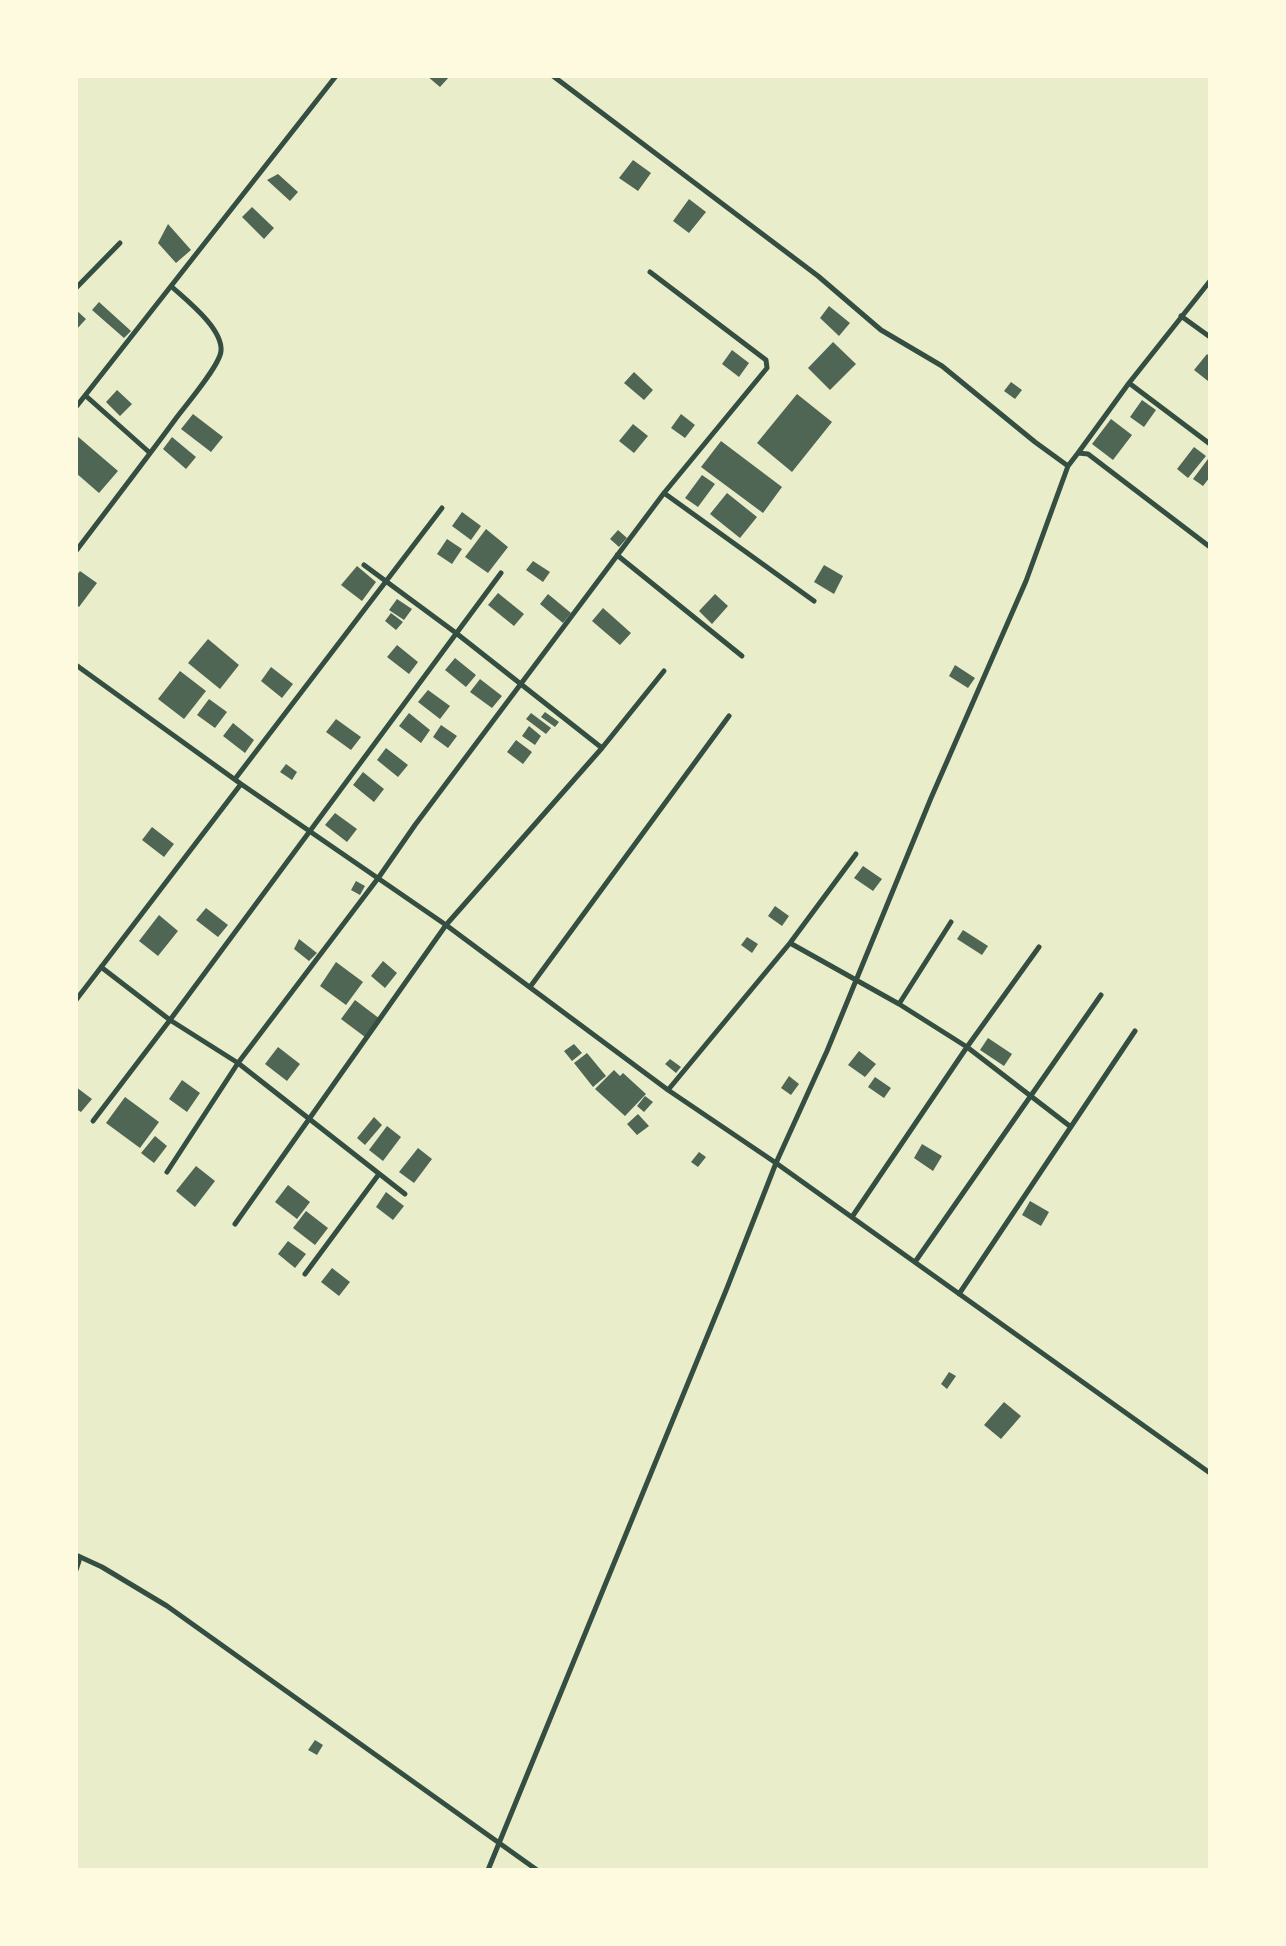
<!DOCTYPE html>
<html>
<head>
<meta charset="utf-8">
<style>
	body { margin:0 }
	#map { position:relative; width:1286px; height:1946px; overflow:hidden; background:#e9edc9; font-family:"Archivo Narrow",sans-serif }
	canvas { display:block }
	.frame { position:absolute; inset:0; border:78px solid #fefae0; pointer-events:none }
</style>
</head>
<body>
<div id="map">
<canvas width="1286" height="1946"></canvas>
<div class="frame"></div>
</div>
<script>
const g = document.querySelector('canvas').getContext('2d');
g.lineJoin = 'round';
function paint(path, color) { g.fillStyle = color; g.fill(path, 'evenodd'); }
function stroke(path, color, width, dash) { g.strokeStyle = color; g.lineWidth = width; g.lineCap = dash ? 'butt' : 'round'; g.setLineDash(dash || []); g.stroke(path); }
paint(new Path2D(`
	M427,76H450L440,87Z
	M633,160L651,173L638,191L619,178Z
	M278,174L298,192L290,201L267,180Z
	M689,199L706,212L689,233L673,221Z
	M252,207L274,228L264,239L242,217Z
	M168,224L191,250L176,263L158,243Z
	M99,302L131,331L124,338L92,310Z
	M829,306L850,323L839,336L820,318Z
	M76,310L86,319L76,330Z
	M833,342L856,364L830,390L808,368Z
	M732,350L749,363L739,377L722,364Z
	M1207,354L1210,357V378L1208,381L1194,370Z
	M634,372L653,390L644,400L624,383Z
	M1011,382L1022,390L1015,399L1004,391Z
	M117,390L132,404L120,416L106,402Z
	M797,394L832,422L792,472L757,443Z
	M1142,400L1156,410L1144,427L1130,417Z
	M193,414L223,437L211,452L181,429Z
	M681,414L695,425L685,438L671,428Z
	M1111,419L1132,435L1113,460L1092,444Z
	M633,424L648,436L634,453L619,441Z
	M76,435L118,471L99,493L76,473Z
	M172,437L196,457L186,469L163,449Z
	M721,441L782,487L763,513L701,467Z
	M1194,447L1206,456L1188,478L1177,469Z
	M1208,459L1210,477L1203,486L1193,479Z
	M702,475L715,484L698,507L685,498Z
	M727,493L757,517L740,538L710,514Z
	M462,512L481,526L471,540L452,526Z
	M486,529L508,547L488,573L465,557Z
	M618,530L627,538L619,547L610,539Z
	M447,539L462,549L452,564L437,554Z
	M533,561L550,572L543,582L526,570Z
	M824,565L843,576L834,594L814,582Z
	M357,566L376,582L362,601L341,585Z
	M80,571L97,583L79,607L76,605V576Z
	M498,593L524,614L514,626L488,605Z
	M548,594L571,613L563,623L540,604Z
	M715,594L728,606L712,624L699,611Z
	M397,599L412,609L404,620L389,610Z
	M603,608L631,633L620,645L592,621Z
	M391,613L403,622L396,630L385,621Z
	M208,639L239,665L220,689L188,663Z
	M397,645L418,662L409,674L387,657Z
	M455,658L476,675L466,687L445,670Z
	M955,665L975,678L968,688L949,676Z
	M271,667L293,684L282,698L261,681Z
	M180,671L206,691L184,719L158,699Z
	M480,679L502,696L492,708L470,692Z
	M428,690L450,706L440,719L418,702Z
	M209,699L227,712L215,728L197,715Z
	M545,712L559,722L555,727L541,717Z
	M409,713L430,730L421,743L399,726Z
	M531,713L551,728L546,734L526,719Z
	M336,719L361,737L351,750L326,732Z
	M233,723L254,740L245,753L223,736Z
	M441,725L457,736L448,748L433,737Z
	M529,726L541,736L535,745L522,736Z
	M516,740L532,752L523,764L507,752Z
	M386,748L408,765L398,777L377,760Z
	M286,764L297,772L292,780L280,772Z
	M363,772L384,789L374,802L353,785Z
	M335,813L357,829L347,842L325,825Z
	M152,827L174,844L164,857L142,840Z
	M863,866L882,879L873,891L854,878Z
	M356,881L365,886L360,895L351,890Z
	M775,906L789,916L782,926L768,916Z
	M206,908L228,925L218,937L196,920Z
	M159,915L178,931L158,956L139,941Z
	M963,930L988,946L982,955L957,939Z
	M747,937L758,944L752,953L741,945Z
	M299,939L317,953L309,961L294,949Z
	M383,961L397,973L385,988L371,976Z
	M336,962L363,982L346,1005L320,986Z
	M355,1000L380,1019L365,1037L341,1019Z
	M988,1038L1012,1054L1004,1066L980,1050Z
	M574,1044L582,1053L572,1061L564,1051Z
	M278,1047L300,1064L287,1081L265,1064Z
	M859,1051L876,1064L865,1077L848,1065Z
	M587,1053L606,1076L593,1087L574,1063Z
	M670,1059L681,1067L676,1073L665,1064Z
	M614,1070L620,1076L623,1073L646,1094L625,1116L595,1089Z
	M789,1076L799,1084L791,1095L781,1088Z
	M875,1077L891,1088L884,1098L868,1087Z
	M182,1080L200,1093L187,1112L169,1099Z
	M76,1087L92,1099L81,1112L76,1109Z
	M645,1096L653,1102L644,1112L637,1106Z
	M125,1097L159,1122L140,1148L106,1123Z
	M638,1114L649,1126L637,1135L627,1124Z
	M374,1117L382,1125L365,1145L357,1138Z
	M387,1126L401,1137L383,1161L369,1150Z
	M155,1136L167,1146L154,1163L141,1153Z
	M922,1144L942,1156L933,1171L914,1158Z
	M418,1148L432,1159L414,1183L399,1172Z
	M699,1152L706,1157L698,1167L691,1162Z
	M196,1166L215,1181L195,1207L176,1191Z
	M288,1185L310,1202L297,1219L275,1202Z
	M386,1192L404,1206L393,1220L376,1207Z
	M1030,1201L1049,1212L1041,1226L1022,1215Z
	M306,1211L328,1228L315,1245L293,1228Z
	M288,1241L306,1254L295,1268L278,1254Z
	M332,1268L350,1282L339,1296L321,1282Z
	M949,1372L956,1376L947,1389L941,1384Z
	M1004,1402L1021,1416L1001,1439L984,1425Z
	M315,1740L323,1745L317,1755L308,1750Z`), '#4f6655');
stroke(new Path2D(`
	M553,76L818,276L881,330L942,366L1035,442L1068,466
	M76,288L120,243
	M1181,316L1210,337
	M1129,383L1210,444
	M86,396L150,453
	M76,407L336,76
	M1078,453L1129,383L1210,281
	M664,493L814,601
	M76,551C110,506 144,462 177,417C187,404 220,365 221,351C223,328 186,300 171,286
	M617,555L742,656
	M364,565L456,633L602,748
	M76,665L241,784L446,925L668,1090L776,1163L1210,1473
	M235,779L442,508
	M790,943L899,1004L967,1047L1071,1127
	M101,967L170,1020L238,1063L405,1194
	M530,987L729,716
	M76,1000L241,784
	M899,1004L951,922
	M668,1090L790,943L856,854
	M93,1121L170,1020L501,573
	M167,1172L238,1063L379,877L415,825L664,493L767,368L766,360L650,272
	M852,1217L967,1047L1039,947
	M235,1224L446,925L602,748L664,671
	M915,1262L1101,995
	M305,1274L379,1174
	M959,1294L1135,1031
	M76,1555L102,1567L167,1606L537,1870
	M76,1570L79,1561L76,1555
	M488,1870L727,1288L776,1163L827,1051L931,798L1026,581L1068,466L1078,453L1088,454L1210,547`), '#344e41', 5);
</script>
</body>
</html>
